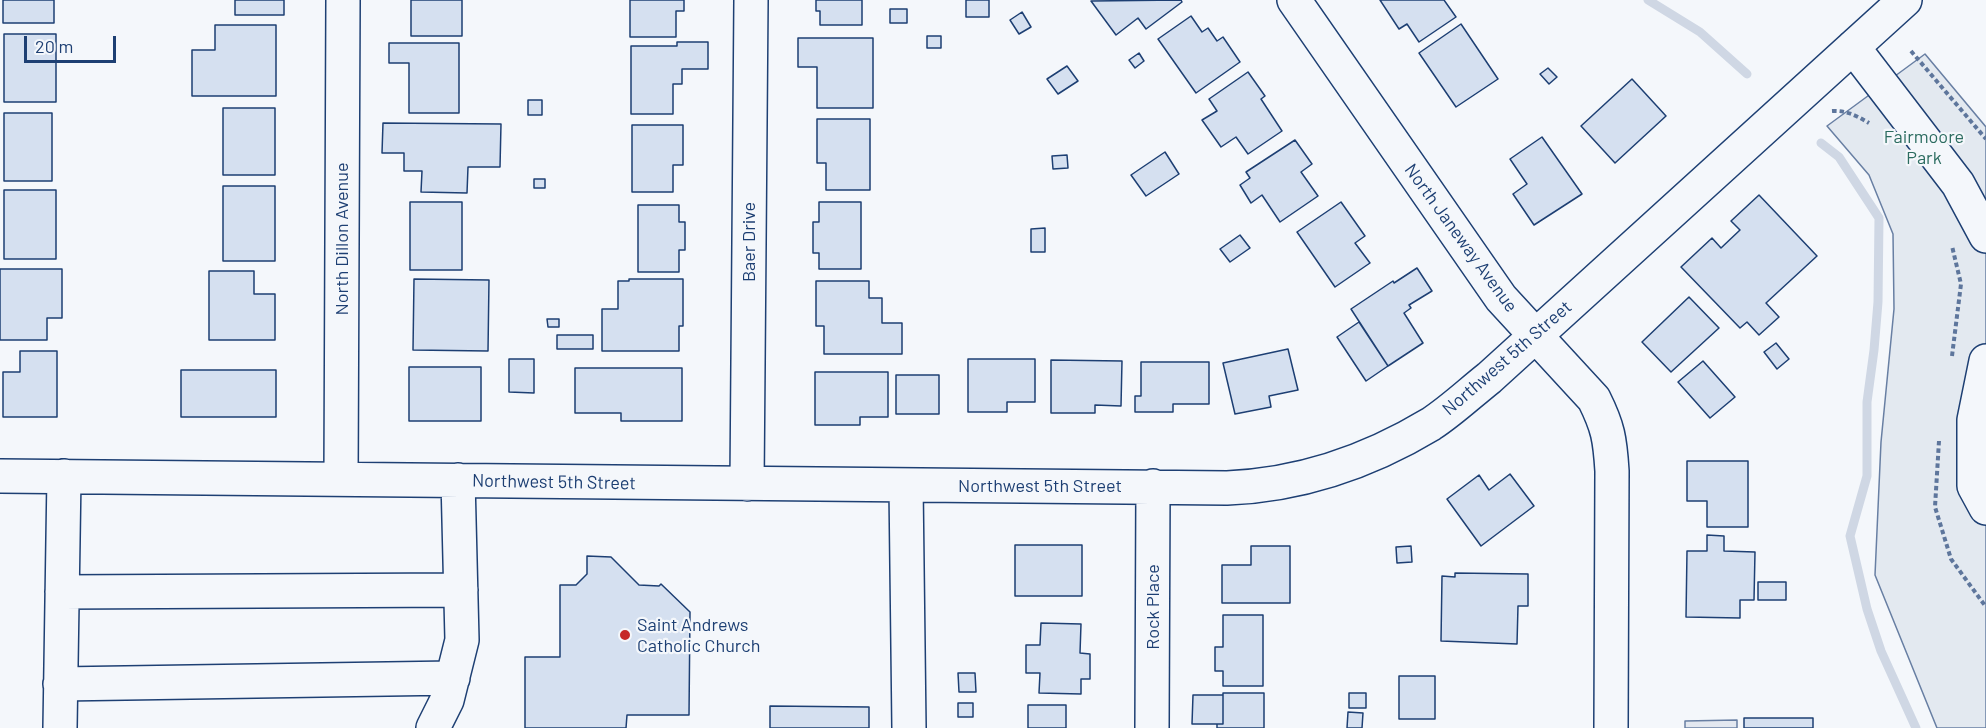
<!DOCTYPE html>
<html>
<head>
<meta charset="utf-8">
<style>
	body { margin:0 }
	#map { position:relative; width:1986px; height:728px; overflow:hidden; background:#f4f7fb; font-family:Barlow,sans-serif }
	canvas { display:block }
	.scale { position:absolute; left:24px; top:36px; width:92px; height:27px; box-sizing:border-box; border:3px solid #1d3f73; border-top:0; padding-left:8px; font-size:18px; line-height:21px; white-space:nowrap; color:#1d3f73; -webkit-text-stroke:4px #f4f7fb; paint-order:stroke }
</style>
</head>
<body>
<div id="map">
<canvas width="1986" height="728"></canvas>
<div class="scale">20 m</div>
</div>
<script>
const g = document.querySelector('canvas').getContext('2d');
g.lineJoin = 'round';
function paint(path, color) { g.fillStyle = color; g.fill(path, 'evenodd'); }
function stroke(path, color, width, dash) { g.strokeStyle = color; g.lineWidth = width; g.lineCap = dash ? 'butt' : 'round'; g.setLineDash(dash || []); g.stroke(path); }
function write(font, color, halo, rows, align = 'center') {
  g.font = font + ' Barlow,sans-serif'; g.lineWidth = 4.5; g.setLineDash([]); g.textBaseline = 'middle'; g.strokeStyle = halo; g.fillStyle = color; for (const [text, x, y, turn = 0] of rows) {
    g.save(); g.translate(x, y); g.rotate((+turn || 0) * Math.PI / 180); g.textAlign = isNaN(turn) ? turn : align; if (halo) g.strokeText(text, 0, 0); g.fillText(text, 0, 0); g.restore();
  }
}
const green = new Path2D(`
	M1925,54L1986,127V728H1937L1875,575L1881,442L1894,309L1893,234L1869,175L1827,126Z`);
paint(green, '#e3e9f0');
stroke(green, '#687fa3', 1.5);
const parking = new Path2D(`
	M1737,720V728H1685V721Z`);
paint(parking, '#e3e8f0');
stroke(parking, '#687fa3', 1.5);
stroke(new Path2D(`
	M1648,0L1700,32L1747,74
	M1821,143L1839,157L1879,218L1878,302L1874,350L1867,402V476L1850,536L1867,609L1881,651L1916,728`), '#cfd7e4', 9);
const building = new Path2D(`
	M3,0H54V23H3Z
	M235,0H284V15H235Z
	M411,0H462V36H411Z
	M630,0H684V11H676V37H630Z
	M816,0H862V25H820V11H816Z
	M966,0H989V17H966Z
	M1181,0L1182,2L1146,29L1138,18L1116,35L1091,1Z
	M1380,0H1444L1456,17L1419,42L1407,24L1399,29Z
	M890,9H907V23H890Z
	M1022,12L1031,27L1019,34L1010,20Z
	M1191,16L1202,32L1208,28L1217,41L1223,37L1240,62L1196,93L1158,39Z
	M1461,24L1498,79L1456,107L1419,53Z
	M215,25H276V96H192V50H215Z
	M4,34H56V102H4Z
	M927,36H941V48H927Z
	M798,38H873V108H817V67H798Z
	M677,42H708V69H682V84H673V114H631V46H677Z
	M389,43H459V113H409V63H389Z
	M1139,53L1144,61L1135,68L1129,60Z
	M1067,66L1078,81L1058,94L1047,79Z
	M1548,68L1557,77L1549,84L1540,74Z
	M1248,72L1265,96L1261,99L1282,131L1248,154L1236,137L1221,147L1202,120L1217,111L1209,99Z
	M1632,79L1666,116L1615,163L1581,126Z
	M528,100H542V115H528Z
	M223,108H275V175H223Z
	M4,113H52V181H4Z
	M817,119H870V190H826V163H817Z
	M383,123L501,124L500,167H468L467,193L421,192L422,171H404V153H382Z
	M632,125H683V165H673V192H632Z
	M1542,137L1582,194L1534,225L1513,194L1527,184L1510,159Z
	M1295,140L1312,164L1301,172L1318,196L1280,222L1262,195L1251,203L1240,185L1250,178L1246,172Z
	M1165,152L1179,174L1146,196L1131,175Z
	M1067,155L1068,168L1053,169L1052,156Z
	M534,179H545V188H534Z
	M223,186H275V261H223Z
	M4,190H56V259H4Z
	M1759,195L1817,256L1766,303L1779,317L1759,335L1747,322L1740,328L1681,267L1712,238L1721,248L1740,230L1731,221Z
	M410,202H462V270H410Z
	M819,202H861V269H819V253H813V222H819Z
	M1341,202L1365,236L1355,243L1370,263L1335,287L1297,232Z
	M638,205H679V222H685V250H679V272H638Z
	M1045,228V252H1031V229Z
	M1240,235L1250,248L1230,262L1220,249Z
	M1417,268L1432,291L1409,305L1411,308L1404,313L1423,343L1388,366L1351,309L1393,281L1394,283Z
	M0,269H62V318H47V340H0Z
	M209,271H254V294H275V340H209Z
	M414,279L489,280L488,351L413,350Z
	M629,279H683V326H679V351H602V309H618V281H629Z
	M816,281H869V298H882V323H902V354H824V326H816Z
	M1689,297L1719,328L1671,372L1642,342Z
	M547,319H559V327H548Z
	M1359,322L1388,366L1366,381L1337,337Z
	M557,335H593V349H557Z
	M1776,343L1789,359L1777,369L1764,352Z
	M1288,349L1298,390L1269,396L1271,407L1235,414L1223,363Z
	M20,351H57V417H3V372H20Z
	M509,359H534V393L509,392Z
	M968,359H1035V402H1007V412H968Z
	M1051,360L1122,361L1121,406L1095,405V413H1051Z
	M1703,361L1735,397L1710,418L1678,382Z
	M1141,362H1209V404H1173V412H1135V396H1141Z
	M409,367H481V421H409Z
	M575,368H682V421H621V413H575Z
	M181,370H276V417H181Z
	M815,372H888V417H860V425H815Z
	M896,375H939V414H896Z
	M1687,461H1748V527H1707V501H1687Z
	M1510,474L1534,506L1481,546L1447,499L1479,475L1489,490Z
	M1707,535L1724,536V551L1755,552L1754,600H1740V618L1686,617L1687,551H1707Z
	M1015,545H1082V596H1015Z
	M1251,546H1290V603H1222V565H1251Z
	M1411,546L1412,562L1397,563L1396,547Z
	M587,556L611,557L639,585L659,586L661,584L690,612L689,715H627L626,728H525V657H560V585H576L587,574Z
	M1455,573L1528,574V606H1518L1517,644L1441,641L1442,576L1455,577Z
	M1758,582H1786V600H1758Z
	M1223,615H1263V686H1223V671H1215V647H1223Z
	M1041,623L1081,624L1080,653L1090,654V679H1081V694L1039,693L1040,673H1026V645H1040Z
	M958,673H975L976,692H959Z
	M1399,676H1435V719H1399Z
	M1223,693H1264V728H1217V724H1223Z
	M1349,693H1366V708H1349Z
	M1193,695H1223V724H1192Z
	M958,703H973V717H958Z
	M1028,705H1066V728H1028Z
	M770,706L869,707V728H770Z
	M1348,712L1363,713L1362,728H1347Z
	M1744,718H1813V728H1744Z`);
paint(building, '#d5e0f0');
stroke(building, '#1d3f73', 1.5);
const minor = new Path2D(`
	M1294,0L1501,298L1594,399C1608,427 1610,439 1612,471L1611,728
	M1853,47L1958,184L1986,236
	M1986,361L1974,420V486L1986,508
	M0,476L1227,488C1301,485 1368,462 1431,424C1451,411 1470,393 1489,378L1905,0
	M341,479L343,0
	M747,484L751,0
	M906,485L909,728
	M62,592L461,590
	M60,684L453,678
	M60,728L64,476
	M433,728L447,700L462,640L458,480
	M1152,728L1153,486`);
stroke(minor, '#1d3f73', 36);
stroke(new Path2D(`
	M1911,51L1986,139
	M1832,111C1846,110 1857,116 1869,123
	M1952,356L1961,284L1952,246
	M1939,441L1935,507L1951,559L1986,607`), '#5e769c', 4, [4.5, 3]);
stroke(minor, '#f4f7fb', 33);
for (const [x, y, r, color] of [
	[625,635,6,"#c62828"]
]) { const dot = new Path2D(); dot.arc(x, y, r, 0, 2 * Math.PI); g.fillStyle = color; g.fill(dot); stroke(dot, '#f4f7fb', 2); }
write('18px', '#2c6c60', '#f4f7fb', [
	["Fairmoore",1924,137],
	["Park",1924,158]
]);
write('18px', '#1d3f73', '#f4f7fb', [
	["North Janeway Avenue",1461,238,54],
	["North Dillon Avenue",342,239,-90],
	["Baer Drive",749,242,-90],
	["Northwest 5th Street",1507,358,-41],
	["Northwest 5th Street",554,482,1],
	["Northwest 5th Street",1040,486],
	["Rock Place",1153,607,-90]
]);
write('18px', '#1d3f73', '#f4f7fb', [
	["Saint Andrews",637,625],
	["Catholic Church",637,646]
], 'left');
</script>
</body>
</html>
